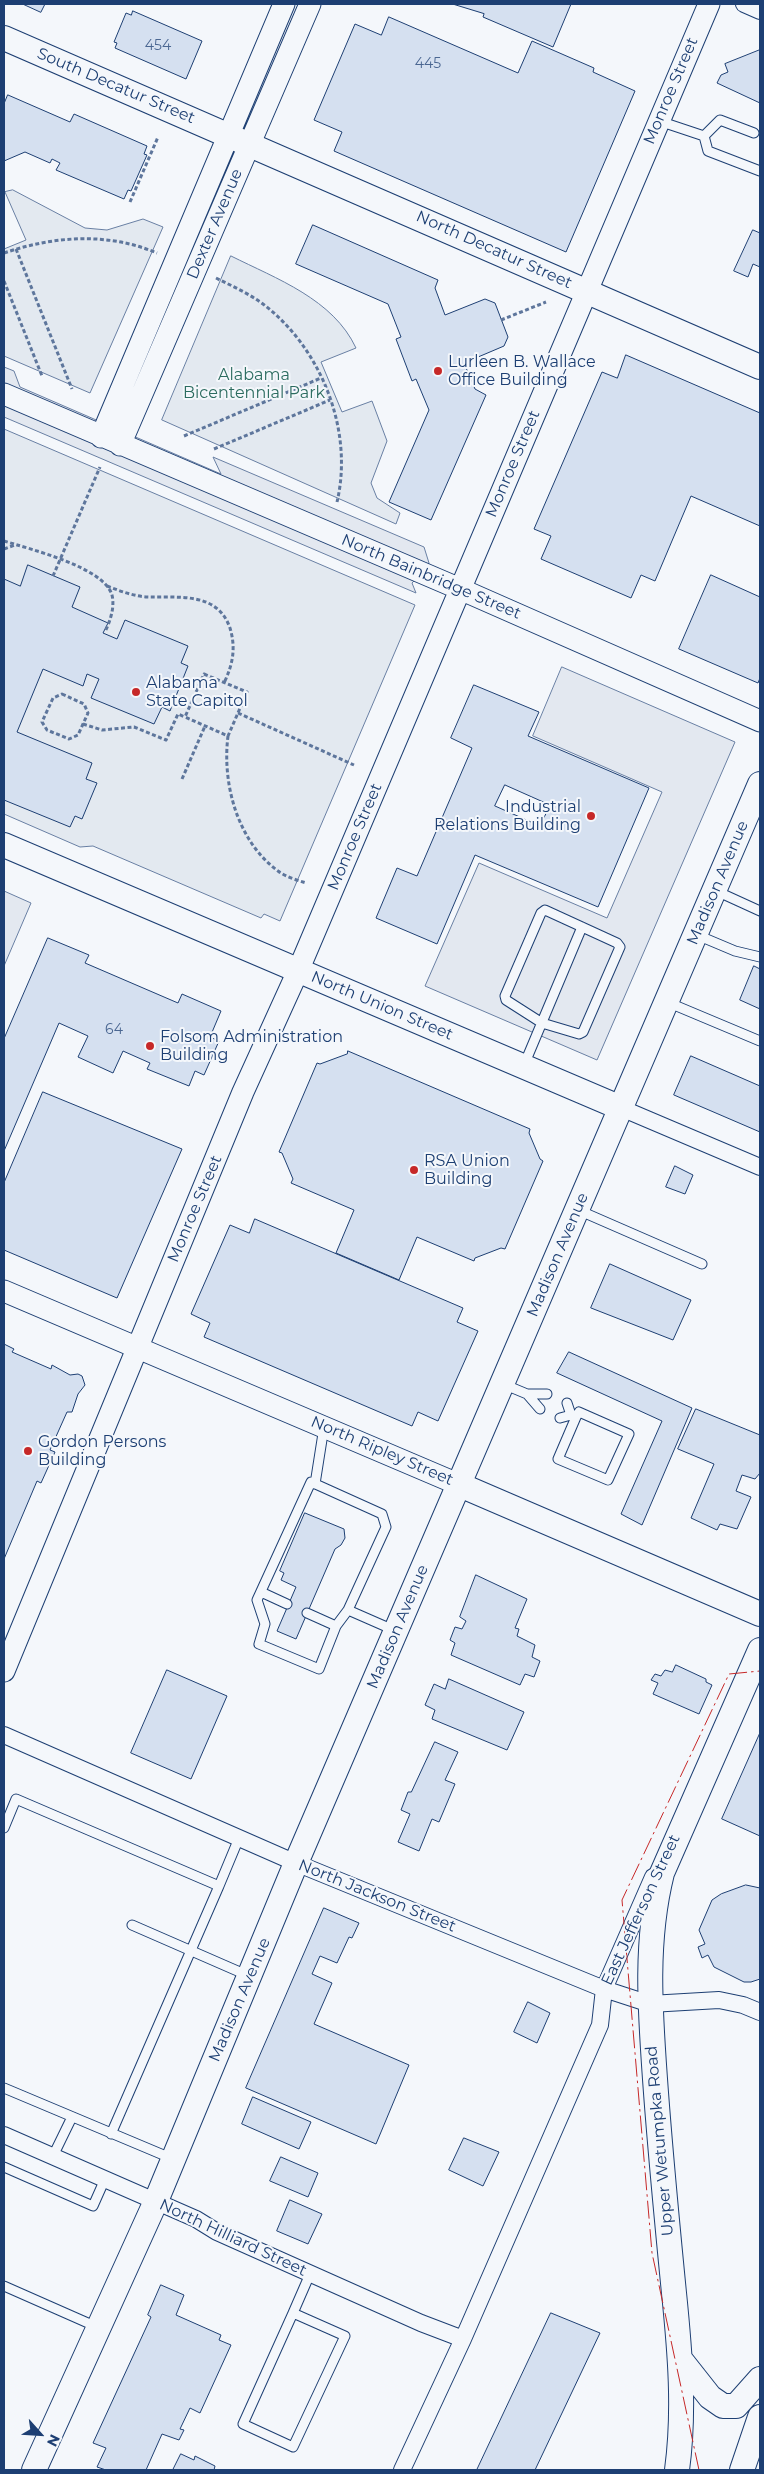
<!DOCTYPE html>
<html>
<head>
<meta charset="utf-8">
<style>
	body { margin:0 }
	#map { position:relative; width:764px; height:2474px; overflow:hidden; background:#f4f7fb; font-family:Montserrat,sans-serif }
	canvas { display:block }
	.frame { position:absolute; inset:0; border:5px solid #1d3f73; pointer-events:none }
	.north { position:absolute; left:15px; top:2409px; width:50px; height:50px; -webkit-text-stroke:4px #f4f7fb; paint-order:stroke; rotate:116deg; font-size:14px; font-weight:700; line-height:20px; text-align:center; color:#1d3f73 }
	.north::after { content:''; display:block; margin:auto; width:18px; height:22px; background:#1d3f73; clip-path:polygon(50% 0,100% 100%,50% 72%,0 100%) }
</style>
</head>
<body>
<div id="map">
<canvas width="764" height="2474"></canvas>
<div class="frame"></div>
<div class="north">N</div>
</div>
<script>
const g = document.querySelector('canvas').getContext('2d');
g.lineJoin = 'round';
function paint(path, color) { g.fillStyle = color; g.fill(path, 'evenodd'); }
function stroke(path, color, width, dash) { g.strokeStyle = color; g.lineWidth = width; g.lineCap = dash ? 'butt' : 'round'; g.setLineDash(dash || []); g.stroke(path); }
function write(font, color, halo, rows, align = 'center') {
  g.font = font + ' Montserrat,sans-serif'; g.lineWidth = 4; g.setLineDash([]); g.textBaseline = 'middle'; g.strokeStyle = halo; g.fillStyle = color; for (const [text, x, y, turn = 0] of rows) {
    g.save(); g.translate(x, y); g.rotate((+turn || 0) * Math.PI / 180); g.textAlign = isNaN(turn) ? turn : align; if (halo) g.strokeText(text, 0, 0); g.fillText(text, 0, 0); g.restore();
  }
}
const green = new Path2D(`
	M13,190L85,228L107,230L143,219L163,227L90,393L4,356V249L26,240L5,192Z
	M231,256C277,279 333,299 356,348L321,362L342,412L372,401L387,441L371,483L377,498L400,513L396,524L162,420Z
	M4,429L415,605L280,921L264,914L261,918L93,846L80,847L4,814Z`);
paint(green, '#e3e9f0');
stroke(green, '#687fa3', 1);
const parking = new Path2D(`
	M4,367L14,371L20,387L221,474L213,457L424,547L429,563L421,582L415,580L412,583L416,593L4,417Z
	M562,667L735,742L597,1060L425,986L479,863L607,918L662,792L533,736Z
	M4,891L31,903L4,966Z`);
paint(parking, '#e3e8f0');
stroke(parking, '#687fa3', 1);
const building = new Path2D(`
	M23,4H45L41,12Z
	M453,4H571L553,47L483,17L484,14Z
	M133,11L202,41L186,79L115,48L117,43L114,42L126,13L131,15Z
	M389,17L518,73L532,41L594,68L593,72L635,91L566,252L334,151L342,132L314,120L355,24L381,35Z
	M760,50V103L717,83L721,75L728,72L725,64Z
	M8,95L70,122L74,114L147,146L144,154L147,155L131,191L128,190L124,199L56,170L60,163L52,159L50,163L25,152L4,161V104Z
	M313,225L438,280L435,288L445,315L485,299L495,303L508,337L504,346L464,363L475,389L486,395L431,520L389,502L429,410L416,379L412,381L396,339L401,337L388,304L296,264Z
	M753,230L760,233V267L753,264L748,277L734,271Z
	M626,355L760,413V526L691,496L655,581L641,575L631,598L541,559L551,536L534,529L602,372L617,378Z
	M28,565L80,587L72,607L108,623L103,633L117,639L125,620L188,646L181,663L188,666L170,711L162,707L154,724L91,698L99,679L87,674L83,686L43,669L17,732L92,763L86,779L97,783L82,819L75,816L70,827L4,800V579L20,586Z
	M711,575L760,597V678L758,683L679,649Z
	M474,685L539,712L528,736L649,788L598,907L475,855L437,944L376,918L397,868L417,876L472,748L451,738ZM505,785L550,805L540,826L495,806Z
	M48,938L89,955L85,963L178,1003L182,994L221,1011L210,1037L219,1041L204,1075L195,1071L189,1086L147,1069L150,1063L123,1051L113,1073L78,1057L88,1036L59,1023L4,1151V1039Z
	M754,966L760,969V1009L740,1000Z
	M348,1051L530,1129L529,1133L540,1159L543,1161L505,1249L501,1248L475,1258L474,1261L417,1237L399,1280L336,1253L354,1210L291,1183L293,1179L282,1153L279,1152L317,1063L320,1064L347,1054Z
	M691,1056L760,1086V1132L674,1095Z
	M43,1092L182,1149L117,1298L4,1250V1183Z
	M675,1166L693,1175L685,1194L666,1187Z
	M255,1219L463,1308L457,1322L478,1331L438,1421L418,1412L412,1426L204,1337L210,1323L191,1314L230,1225L249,1233Z
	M610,1264L691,1300L673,1340L591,1308Z
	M4,1344L14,1349L12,1352L51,1369L52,1365L70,1375L78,1374L82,1376L85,1385L78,1394L72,1412H67L50,1450L55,1452L41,1483L37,1481L4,1559Z
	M569,1352L692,1408L642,1525L621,1514L662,1421L557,1373Z
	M696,1409L760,1435V1473L755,1479L742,1475L736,1491L751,1497L737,1529L720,1524L717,1530L691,1518L714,1464L678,1449Z
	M305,1513L344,1529L345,1538L341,1545L335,1549L296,1639L277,1631L296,1587L281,1580L284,1573L280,1571Z
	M476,1575L527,1599L515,1628L519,1629L517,1636L535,1645L532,1657L540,1661L534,1677L525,1674L520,1685L451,1655L455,1643L450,1640L455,1627L462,1629L466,1621L460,1617Z
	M676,1665L706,1679V1682L712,1685L699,1714L653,1694L658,1683L651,1680L655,1674L661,1676L665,1670L672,1672Z
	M167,1670L227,1696L191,1779L131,1753Z
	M449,1679L524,1712L507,1750L432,1719L435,1710L425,1705L434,1684L445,1689Z
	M760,1733V1836L722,1819Z
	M435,1742L458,1752L445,1780L455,1784L439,1822L432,1819L419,1851L398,1842L410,1814L401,1810L408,1792H411Z
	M746,1885L760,1888V1979L751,1982H744L714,1967L708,1955L702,1958L698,1947L705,1944L699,1930L712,1900L721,1894Z
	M324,1908L359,1923L352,1938L349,1937L337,1963L320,1956L312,1974L332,1983L314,2024L409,2065L376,2144L246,2088Z
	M528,2002L550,2013L537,2043L514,2032Z
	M253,2097L311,2122L299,2149L242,2124Z
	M464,2138L499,2152L483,2186L449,2170Z
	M281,2157L318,2173L308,2197L270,2181Z
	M290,2200L322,2214L308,2244L277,2231Z
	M161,2285L184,2295L176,2315L221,2335L219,2340L231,2345L200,2413L190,2408L180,2429L184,2430L179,2440L162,2434L146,2470H106L97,2467L106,2448L93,2443L151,2317L148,2315Z
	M551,2313L600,2333L535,2470H477Z
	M181,2454L194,2460L195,2456L215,2466L214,2470H173Z`);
paint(building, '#d5e0f0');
stroke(building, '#1d3f73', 1);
const service = new Path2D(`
	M659,121L704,136
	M704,136L708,151L760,171
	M704,136L720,120L754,133
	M714,890L760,911
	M545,910L617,943L620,947L583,1032L579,1034L542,1023L506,1000L505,996L541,913Z
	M697,935L735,951L760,957
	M667,1002L760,1041
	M524,1065L582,927
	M578,1210L702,1264
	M503,1384L527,1394H547
	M527,1394L540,1409
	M567,1403L571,1415L576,1417L558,1459L608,1480L629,1434L579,1412L576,1417
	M560,1418L571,1415
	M311,1482L382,1514L386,1527L348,1610L336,1626L319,1669L259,1644L265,1624L257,1600Z
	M315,1484L324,1427
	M261,1592L287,1604
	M348,1610L396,1631
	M307,1613L336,1626
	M4,1828L16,1799L219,1886L111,2134
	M219,1886L239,1838
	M132,1925L249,1976
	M4,2088L173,2159
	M53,2156L72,2117
	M4,2167L93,2206L105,2179
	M4,2286L97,2327
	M293,2313L243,2424L293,2447L345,2336L293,2313L310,2274`);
const minor = new Path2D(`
	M744,4L760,11
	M621,1108L760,1167
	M4,1735L296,1863L604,1989L650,2004L719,2000L743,2005L760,2012
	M4,2135L196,2219L217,2232L421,2323L463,2339
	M402,2470L463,2339L600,2025L604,1989L653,1877`);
const tertiary = new Path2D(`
	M4,394L460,589L760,721
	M101,437L284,4
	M120,445L310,4
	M4,1291L460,1485
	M4,1671L243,1092L298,971L709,4`);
const secondary = new Path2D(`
	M4,38L760,367
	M4,845L621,1108
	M460,1485L760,1614
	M680,2359L710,2397L723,2406H736L760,2379
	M34,2470L156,2201L296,1863L760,784
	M677,2470C685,2411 680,2352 674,2293C667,2222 660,2150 655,2079C650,2009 645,1941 662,1873L760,1650
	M742,2470L760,2417`);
stroke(service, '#1d3f73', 11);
stroke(minor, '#1d3f73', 18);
stroke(tertiary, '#1d3f73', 23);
stroke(secondary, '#1d3f73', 26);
stroke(new Path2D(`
	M130,202L158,137
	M16,249L72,389
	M4,253C54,236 107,232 157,253
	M216,278C232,286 248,293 263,304C321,348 354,430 337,502
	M4,281L42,376
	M501,320L546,302
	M184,436L321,378
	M214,449L330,400
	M4,541C29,549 104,567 112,595C115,608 110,621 105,632
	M4,549L15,545
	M53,576L100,467
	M107,586C120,591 133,596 147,597C178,598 217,591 230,628C236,648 233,664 224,683
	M204,674L247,692L228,736L185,717Z
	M62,694L84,704L88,713L78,735L69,739L47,730L42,722L53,698Z
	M238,713L354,765
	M83,724L102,730L134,727L166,740L178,714L185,717
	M228,736C222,783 237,841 278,871C286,877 297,880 306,883
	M182,779L205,726`), '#5e769c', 3, [4, 2.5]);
stroke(service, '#f4f7fb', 9);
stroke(minor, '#f4f7fb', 16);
stroke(tertiary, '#f4f7fb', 21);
stroke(secondary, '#f4f7fb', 24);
stroke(new Path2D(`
	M699,2470L652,2253L622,1900L729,1674L760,1671`), '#c62828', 1, [18, 4, 2.5, 4]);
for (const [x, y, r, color] of [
	[438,371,5,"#c62828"],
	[136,692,5,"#c62828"],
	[591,816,5,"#c62828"],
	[150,1046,5,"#c62828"],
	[414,1170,5,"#c62828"],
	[28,1451,5,"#c62828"]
]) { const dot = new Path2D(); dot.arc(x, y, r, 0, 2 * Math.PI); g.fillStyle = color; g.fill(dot); stroke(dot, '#f4f7fb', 2); }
write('14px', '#4b6792', null, [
	["454",158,46],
	["445",428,64],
	["64",114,1030]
]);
write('16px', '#1d3f73', '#f4f7fb', [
	["South Decatur Street",116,86,23],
	["Monroe Street",671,91,-67],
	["Dexter Avenue",215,224,-67],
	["North Decatur Street",494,250,24],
	["Monroe Street",513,464,-67],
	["North Bainbridge Street",431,577,23],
	["Monroe Street",355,837,-67],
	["Madison Avenue",718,883,-67],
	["North Union Street",382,1006,23],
	["Monroe Street",195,1209,-67],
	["Madison Avenue",558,1255,-67],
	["North Ripley Street",382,1451,23],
	["Madison Avenue",398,1627,-67],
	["North Jackson Street",377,1896,22],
	["East Jefferson Street",641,1910,-65],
	["Madison Avenue",240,2000,-67],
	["Upper Wetumpka Road",660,2141,-95],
	["North Hilliard Street",233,2238,25]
]);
write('16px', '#1d3f73', '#f4f7fb', [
	["Lurleen B. Wallace",448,362],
	["Office Building",448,380],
	["Alabama",146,683],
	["State Capitol",146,701],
	["Industrial",581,807,"right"],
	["Relations Building",581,825,"right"],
	["Folsom Administration",160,1037],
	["Building",160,1055],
	["RSA Union",424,1161],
	["Building",424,1179],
	["Gordon Persons",38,1442],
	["Building",38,1460]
], 'left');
write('16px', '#2c6c60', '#f4f7fb', [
	["Alabama",254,375],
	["Bicentennial Park",254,393]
]);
</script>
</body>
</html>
